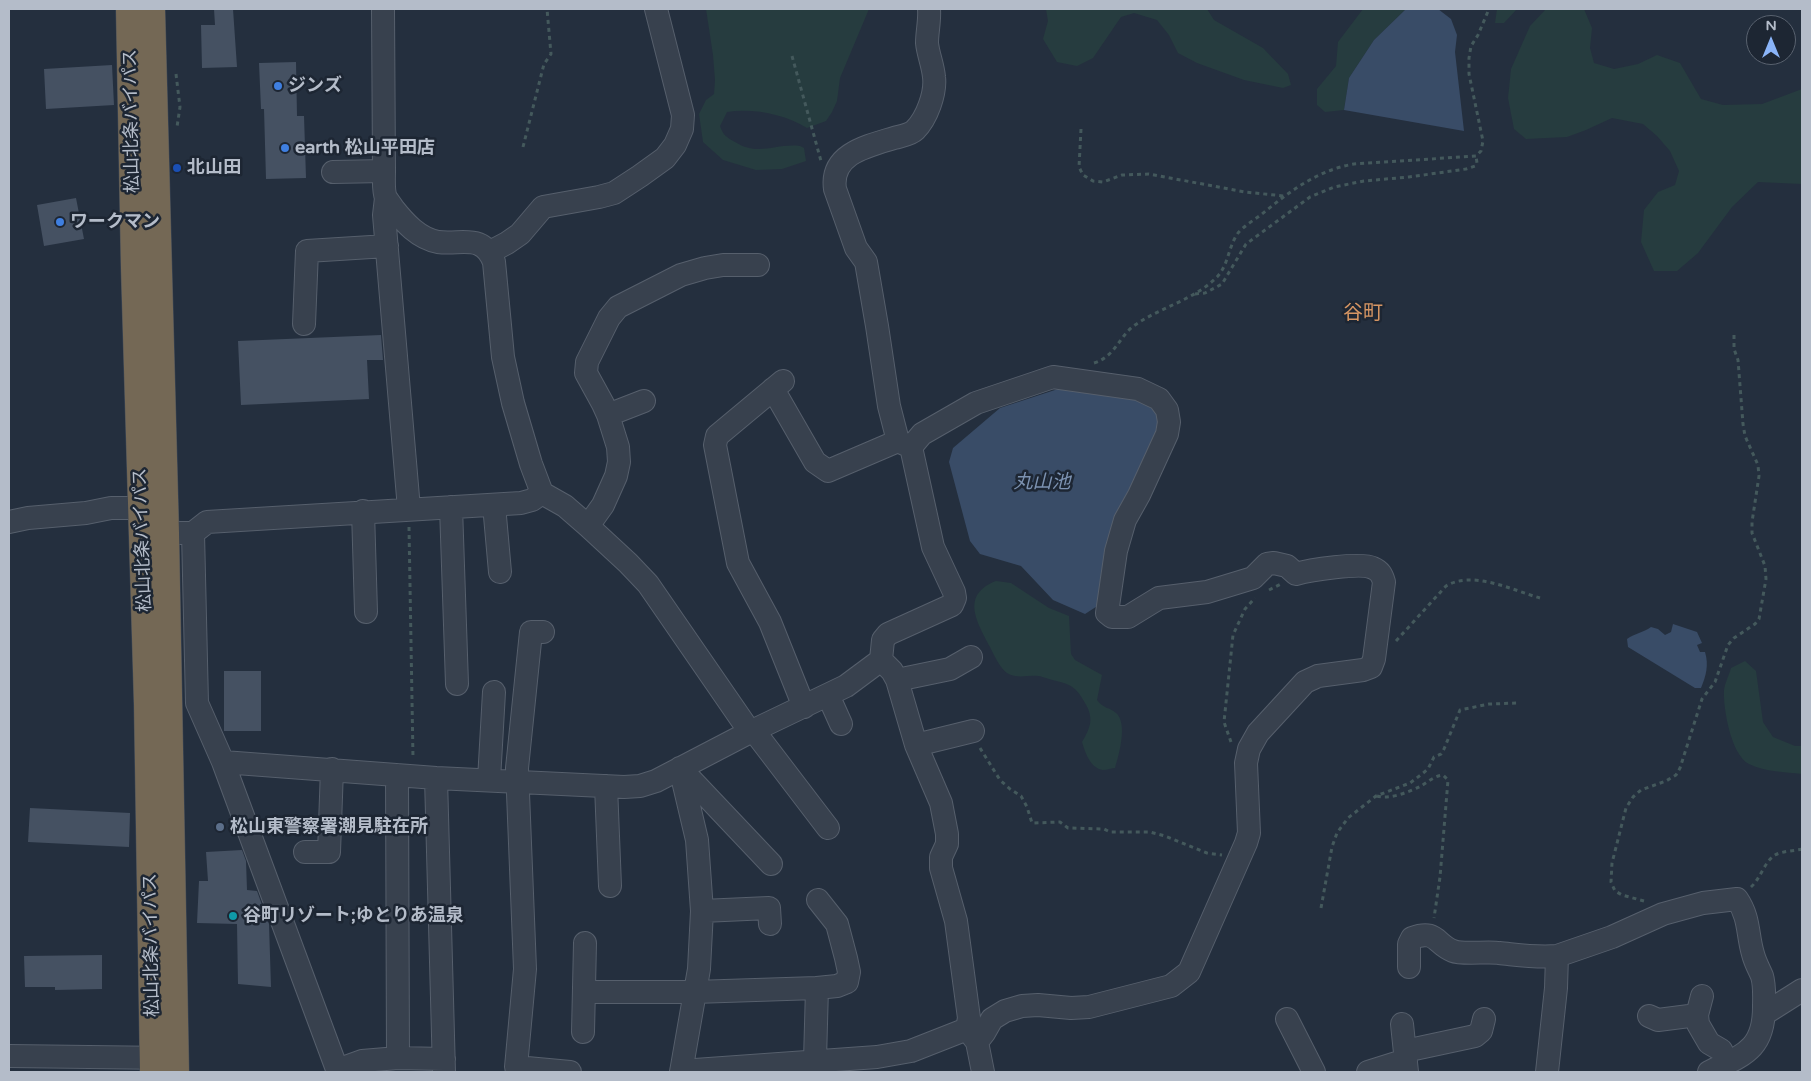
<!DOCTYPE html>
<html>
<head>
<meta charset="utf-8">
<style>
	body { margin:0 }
	#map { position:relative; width:1811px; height:1081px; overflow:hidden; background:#242f3e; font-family:"Varela Round",sans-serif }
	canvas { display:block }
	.frame { position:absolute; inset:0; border:10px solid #b4bcc9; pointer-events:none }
	.north { position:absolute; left:1746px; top:15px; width:50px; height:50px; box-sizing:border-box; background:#1d2633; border:1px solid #59626f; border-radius:50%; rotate:0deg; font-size:14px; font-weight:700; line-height:20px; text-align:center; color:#b4bcc9 }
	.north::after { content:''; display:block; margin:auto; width:18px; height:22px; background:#8ab4f8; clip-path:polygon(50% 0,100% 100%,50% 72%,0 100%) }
</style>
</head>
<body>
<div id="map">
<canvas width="1811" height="1081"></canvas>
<div class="frame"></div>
<div class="north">N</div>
</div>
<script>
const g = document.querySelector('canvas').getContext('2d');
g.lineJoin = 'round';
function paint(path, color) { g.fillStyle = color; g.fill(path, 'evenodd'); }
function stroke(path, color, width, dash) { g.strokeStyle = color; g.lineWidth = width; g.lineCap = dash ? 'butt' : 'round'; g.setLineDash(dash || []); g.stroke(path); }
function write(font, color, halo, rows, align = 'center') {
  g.font = font + ' "Varela Round","Noto Sans JP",sans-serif'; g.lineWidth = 5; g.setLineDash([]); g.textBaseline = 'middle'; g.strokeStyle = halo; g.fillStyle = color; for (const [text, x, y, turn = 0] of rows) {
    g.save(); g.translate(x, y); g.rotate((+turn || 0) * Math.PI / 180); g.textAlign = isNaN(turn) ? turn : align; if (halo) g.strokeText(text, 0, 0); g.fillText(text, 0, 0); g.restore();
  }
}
paint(new Path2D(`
	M706,9H869L840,78L837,101L832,112L826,121L807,128C784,114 753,108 727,112L720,126C723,135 726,137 735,142C759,157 775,143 800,146L804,148L806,161L782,169L756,170L723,160L703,142L699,114L706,100L714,94L715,80L713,55Z
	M1046,9H1207L1214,20L1263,48L1288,74L1291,85L1283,88L1244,80L1197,63L1178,53L1169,35L1157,20L1134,13L1121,17L1093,58L1077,66L1057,62L1043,39L1048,21Z
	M1363,9H1406L1374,40L1349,78L1344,110L1325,112L1317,105V89L1336,66L1338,42Z
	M1497,9H1517L1504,23H1495Z
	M1546,9H1584L1592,28L1590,48L1594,63L1614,69L1638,64L1657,55L1680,63L1701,99L1723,105L1762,104L1802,89V184L1758,182L1732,207L1698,253L1677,271H1654L1641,242L1644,210L1658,192L1675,185L1679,171L1670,151L1657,136L1643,124L1612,118L1586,130L1567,137L1526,139L1514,129L1508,98L1511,69L1530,26Z
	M996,581L1011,583L1049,608L1069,616L1071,654L1075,660L1102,675L1097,700C1104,709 1109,707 1116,713C1128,723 1119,755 1115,768C1112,768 1107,770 1103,770C1090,768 1085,752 1082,742C1091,727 1094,718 1085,703C1075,684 1068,684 1049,679C1045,678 1041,676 1038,676C1027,675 1017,679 1007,673C1000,668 994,655 990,647C977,622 960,595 996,581Z
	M1745,661L1756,671L1763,722L1773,737L1795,746H1802V774C1785,772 1766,772 1749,764C1731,755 1723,708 1724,690C1725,683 1729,675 1731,668Z`), '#263c3f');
paint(new Path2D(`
	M1406,9H1438L1451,19L1457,35L1455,52L1464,131L1344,110L1349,78L1374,40Z
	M1061,388L1144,397L1161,411L1158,430L1102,603L1085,614L1053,600L1021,566L980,554L970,541L949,462L953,448L1000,408Z
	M1673,624L1697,632L1702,643L1697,645L1700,652H1705C1709,665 1706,676 1701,688H1695L1628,647L1627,639C1635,633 1643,633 1651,627L1658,629L1665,635L1671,632Z`), '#394c67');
paint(new Path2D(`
	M214,9H233L237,67L202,68L201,25H215Z
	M296,62L297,116H304L306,178L266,179L264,109H261L259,63Z
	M112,65L114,105L46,109L44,69Z
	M76,198L84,239L44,246L37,205Z
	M381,335L383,360H367L369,399L241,405L238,341Z
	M224,671H261V731H224Z
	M30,808L130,813L129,847L28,842Z
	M242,850L246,861L247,890L257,891L269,924L271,987L238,984L237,924L197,923L199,881H208L206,852Z
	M102,955V989L55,990V987H25L24,956Z`), '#455162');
const minor = new Path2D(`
	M383,9L384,171C384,179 383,191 386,198C388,201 391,205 393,208C405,223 418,238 438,242C462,245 483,233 494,262L503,357L513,403L531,464L542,493L565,506L588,526L628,563L648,584L750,732
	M333,172L384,171
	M386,198L384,215L409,509
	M490,252L507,243L520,234L543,207L599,197L614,193L640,176L665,158L675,145L682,129L683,115L656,9
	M304,324L307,251L387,246
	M783,381L717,436L715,445L738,563L770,622L804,707
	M773,389L815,462L828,471L898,441
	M608,415L644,401
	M911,447L922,434L976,403L1053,377L1138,389L1159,399L1167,410L1169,422L1167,434L1139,495L1125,520L1116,551L1107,613L1112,617H1128L1159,598L1207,592L1253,578L1267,564L1274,563L1287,566L1296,574C1309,570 1361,562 1373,568C1380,571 1382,575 1384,582L1374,659L1371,667L1363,670L1318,676L1305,682L1258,733L1249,749L1246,763L1249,833L1246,843L1189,972L1171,986L1089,1007L1071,1008L1038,1005L1022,1006L1005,1011L992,1019L984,1033L977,1042
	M494,505L500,572
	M451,507L457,684
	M363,511L366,612
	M9,522L28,518L86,513L111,508H159
	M588,526L603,505L616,476L619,462L618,447L608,415L603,404L586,373L587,362L609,318L618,307L681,275L705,268L723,265H758
	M149,533H193L197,703L223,762L338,1072
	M193,533L207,522L521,503L532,500L542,493
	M543,632H531L517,768L525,969L516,1067L570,1072
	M881,660L892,671L897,680L916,745L941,803L947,834V844L941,857V868L956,921L969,1018L967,1029L977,1042L983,1072
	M897,680L950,669L971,657
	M828,695L841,724
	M754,731L828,828
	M916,745L973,731
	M223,762L436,778L624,787L640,786L656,781L750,732L846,686L881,660L883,640L888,634L952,605L955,598L954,592L933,547L911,447L898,441L889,406L877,326L866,262L856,248L835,189C830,154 867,146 894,138C901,136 910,135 915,130C927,118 936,93 934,77C933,65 928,54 927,43C927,32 930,20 929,9
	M680,768L697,840L702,911L699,969L681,1072
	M681,769L771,864
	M397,775L398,1058
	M436,778L444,1072
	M489,780L494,692
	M606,786L610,886
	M305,852H329L332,769
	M702,911L769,908L770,924
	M1409,967V944L1412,938C1437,929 1435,944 1453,951C1463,955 1488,951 1499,953C1519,955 1537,958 1557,956
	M817,988L837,986L847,982L849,972L846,958L837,924L818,900
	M585,992H694L817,988L815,1060
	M1702,996L1697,1015L1698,1024L1709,1043L1721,1050L1728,1063
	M1764,1014L1802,990
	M1649,1016L1658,1020L1697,1015
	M1287,1019L1314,1072
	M1402,1024L1407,1072
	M583,1032L585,943
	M1405,1051L1475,1036L1481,1031L1484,1019
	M9,1056L169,1058
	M337,1070L362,1061L398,1058L444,1059
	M681,1071L877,1057L911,1051L967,1029
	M1368,1072L1406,1060
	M1547,1072L1556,988L1557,956L1612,937L1663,914L1703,903L1737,899C1750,918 1747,934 1753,954C1755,962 1759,969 1762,976C1765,986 1764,997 1764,1007C1764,1050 1743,1055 1709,1072`);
const highway = new Path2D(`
	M130,9L135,268L148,704L154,1072
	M151,9L165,533L175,1072`);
stroke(minor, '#565f6c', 24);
stroke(highway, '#434c59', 29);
stroke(new Path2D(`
	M792,56L821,161
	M176,74L180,107L177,127
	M1081,129L1079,167L1083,175L1093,181L1103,182L1122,175L1149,174L1245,192L1284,196
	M523,147L544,64L551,54L547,9
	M1195,294L1205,293L1222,284L1246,244L1310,197L1334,187L1364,181L1409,177L1466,169L1475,166L1477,163L1476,156
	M1094,363C1116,356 1119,336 1135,325C1161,307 1194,300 1217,277C1229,264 1228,247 1238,233C1244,226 1254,220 1262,214C1290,191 1318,170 1354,164L1476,156L1481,151L1483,141L1469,74V58L1471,46L1478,35L1489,9
	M409,527L413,758
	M1269,590L1281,584
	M1396,641L1446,586C1473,570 1512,590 1540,598
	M1231,742L1224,722L1233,635L1245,609L1255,598
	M980,748L1000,780L1010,789L1021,796L1027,807L1032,823L1060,822L1068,828L1104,829L1110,832H1150L1165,836L1207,853L1222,855
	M1377,796C1389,800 1409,792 1421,786C1428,782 1434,776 1443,775L1448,780L1440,877L1434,918
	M1751,887C1761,878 1764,862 1775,855C1782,851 1794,851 1802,849
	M1644,901L1622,895L1615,891L1611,882L1612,863L1626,808L1633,797L1641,790L1666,781L1676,775L1680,768L1702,699L1715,682L1728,645L1734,638L1755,624L1759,619L1766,579L1765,566L1752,533V522L1759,476L1758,465L1745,436L1743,424L1738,360L1734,349V335
	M1321,908L1332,847L1337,833L1348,818L1376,796L1410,783L1422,774L1428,769L1434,757L1441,754L1444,749L1460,710L1489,704L1519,703`), '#44595c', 3, [4, 4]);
stroke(minor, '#38414e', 22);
stroke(highway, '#746855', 28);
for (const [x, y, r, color] of [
	[278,86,5,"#3f7fe0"],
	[285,148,5,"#3f7fe0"],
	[177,168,5,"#1a4fb4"],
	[60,222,5,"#3f7fe0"],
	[220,827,5,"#5c6f8a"],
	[233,916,5,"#0f9aa8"]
]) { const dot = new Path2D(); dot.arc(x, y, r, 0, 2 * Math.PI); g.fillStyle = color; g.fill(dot); stroke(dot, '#1d2633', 2); }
write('bold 18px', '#b4bcc9', '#1d2633', [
	["ジンズ",288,86],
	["earth 松山平田店",295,148],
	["北山田",187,168],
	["ワークマン",70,222],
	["松山東警察署潮見駐在所",230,827],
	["谷町リゾート;ゆとりあ温泉",243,916]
], 'left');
write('18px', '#b4bcc9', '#1d2633', [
	["松山北条バイパス",132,121,-91],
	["松山北条バイパス",143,540,-92],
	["松山北条バイパス",152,945,-91]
]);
write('italic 19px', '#7c92b1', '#1d2633', [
	["丸山池",1042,483]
]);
write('20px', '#d59563', '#1d2633', [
	["谷町",1363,314]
]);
</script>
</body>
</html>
